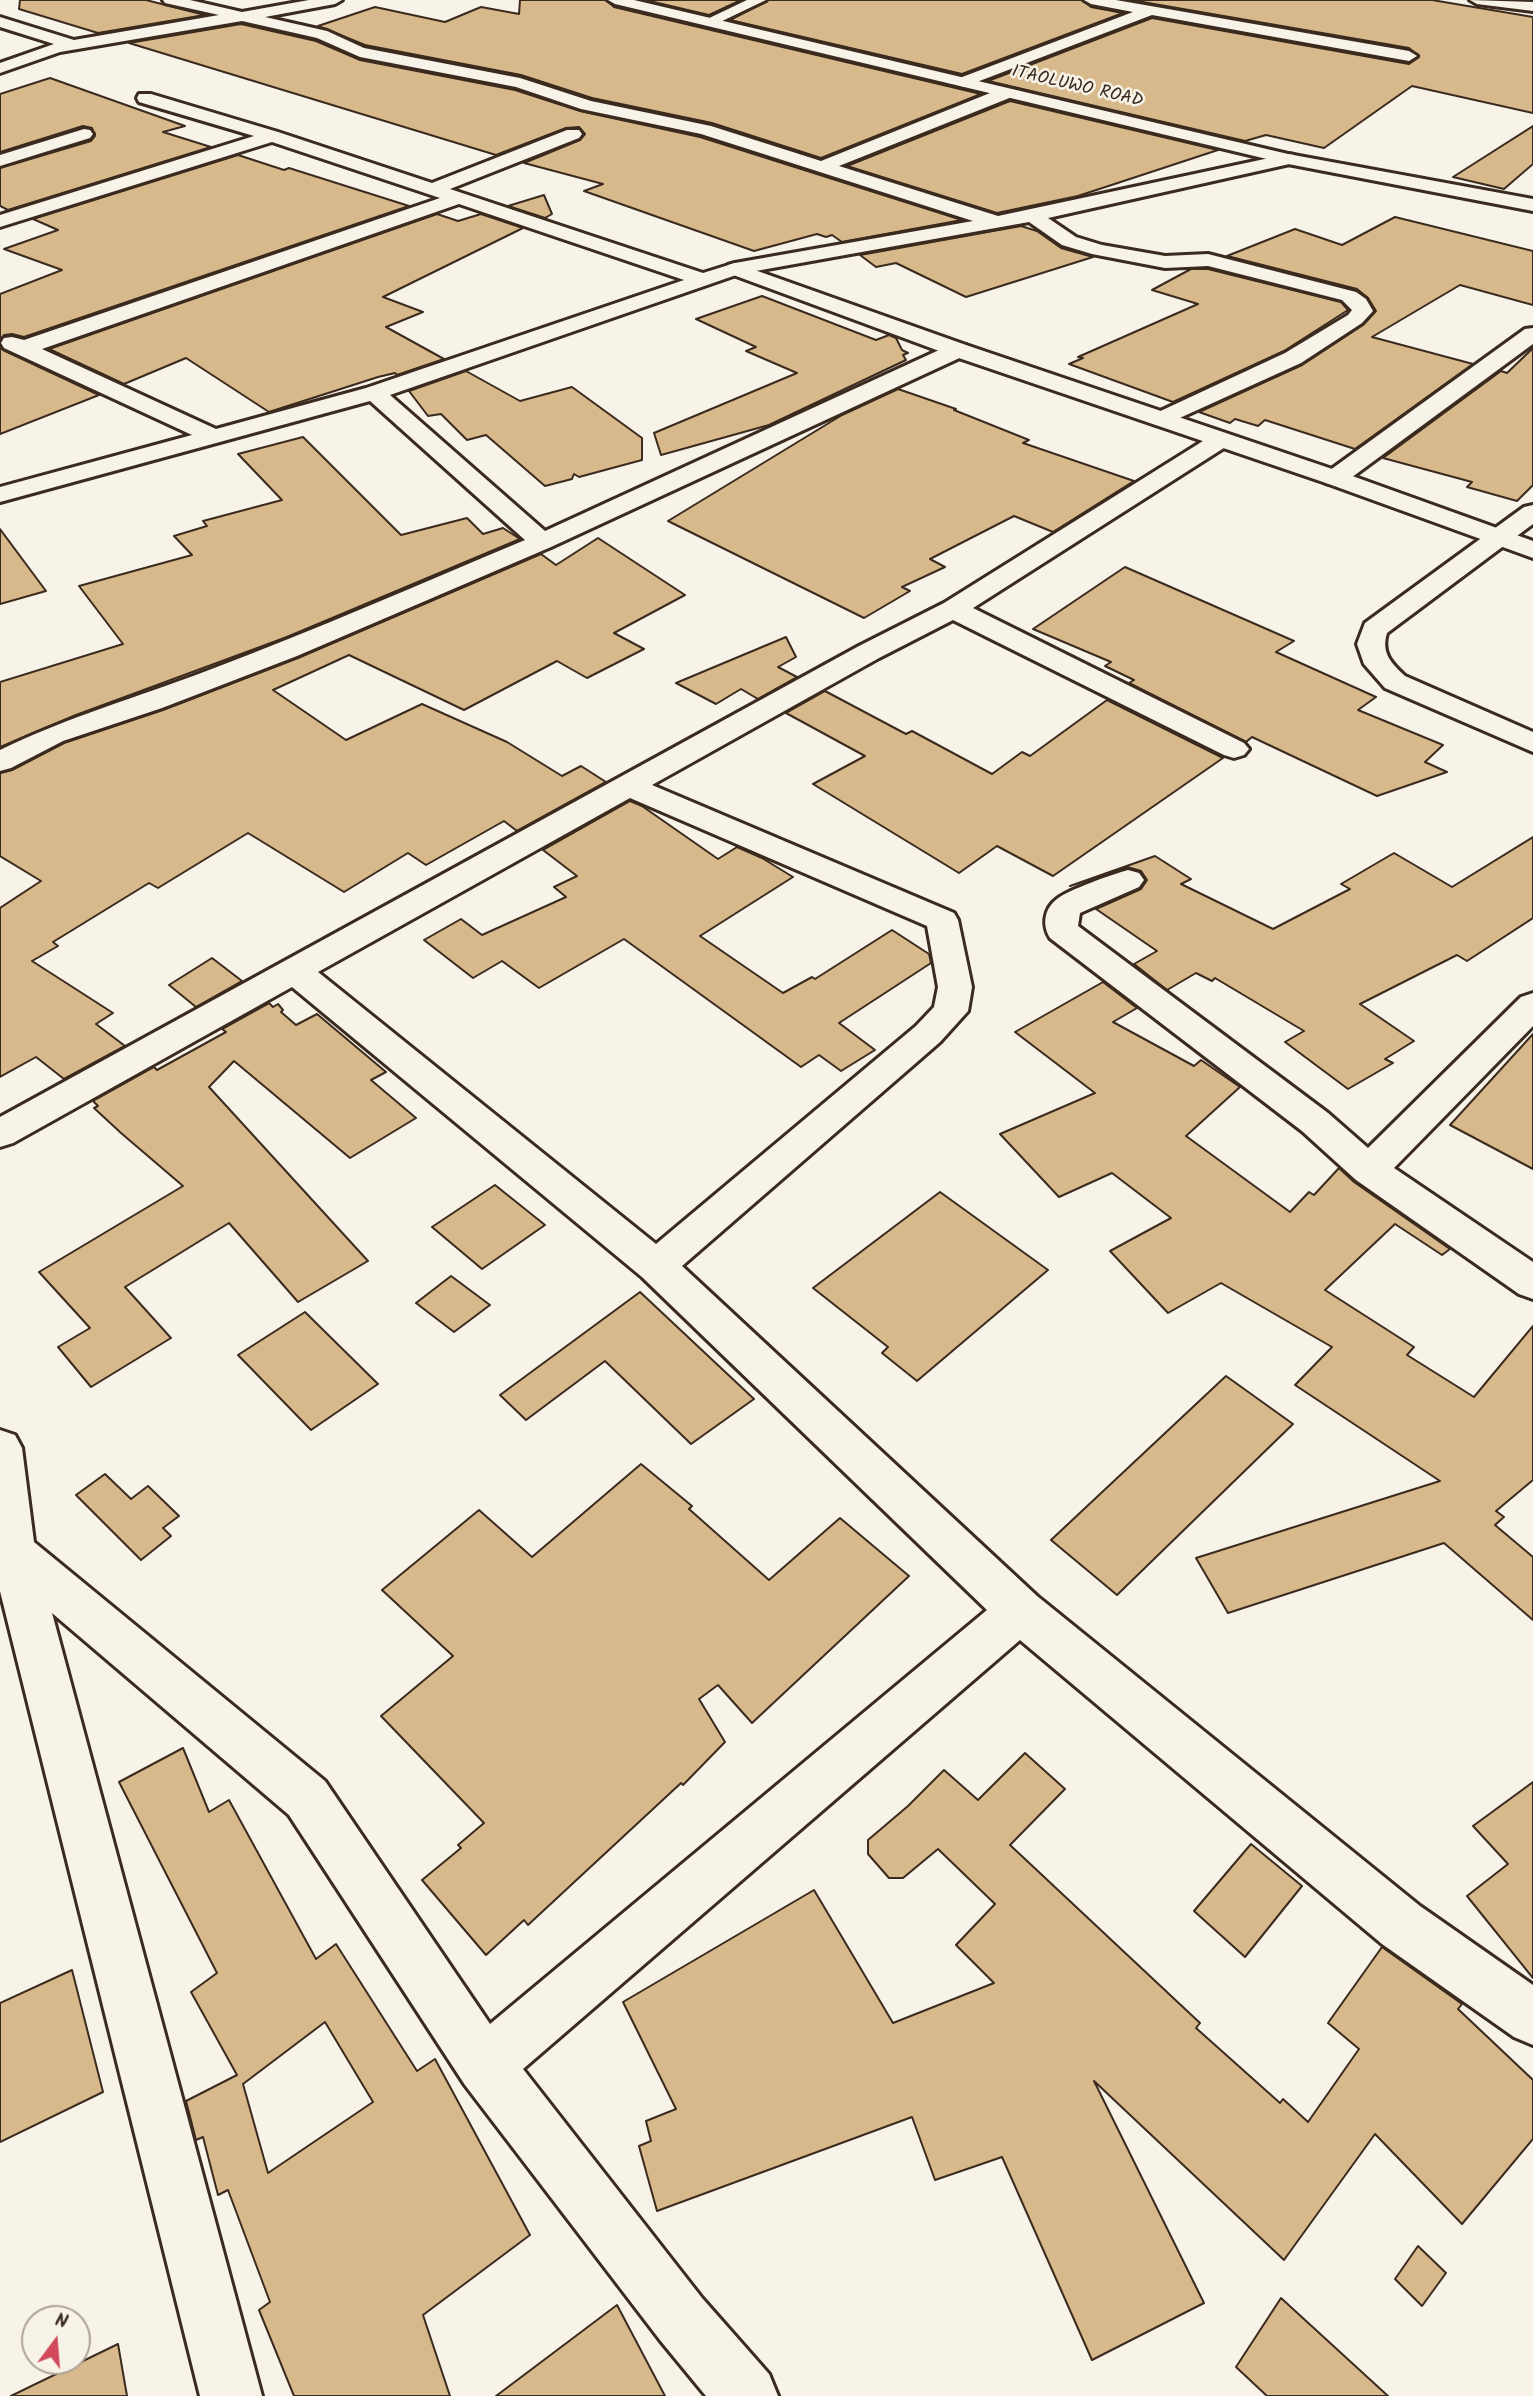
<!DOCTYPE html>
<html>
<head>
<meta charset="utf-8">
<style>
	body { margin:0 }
	#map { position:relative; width:1533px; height:2396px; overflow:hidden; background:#f7f3e8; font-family:Kalam,sans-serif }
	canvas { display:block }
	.north { position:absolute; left:21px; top:2305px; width:70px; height:70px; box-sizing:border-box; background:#f7f3e8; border:2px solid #aca397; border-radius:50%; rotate:16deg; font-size:19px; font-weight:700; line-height:28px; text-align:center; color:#3b2a1e }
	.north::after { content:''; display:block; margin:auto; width:24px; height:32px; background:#d1495b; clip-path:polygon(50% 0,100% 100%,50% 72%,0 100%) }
</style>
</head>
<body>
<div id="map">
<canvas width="1533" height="2396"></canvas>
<div class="north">N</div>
</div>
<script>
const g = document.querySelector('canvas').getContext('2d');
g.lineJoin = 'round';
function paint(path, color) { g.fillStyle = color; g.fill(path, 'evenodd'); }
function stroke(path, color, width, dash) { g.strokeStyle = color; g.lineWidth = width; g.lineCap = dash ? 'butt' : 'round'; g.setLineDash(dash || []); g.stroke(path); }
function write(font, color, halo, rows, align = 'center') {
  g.font = font + ' Kalam,sans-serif'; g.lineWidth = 5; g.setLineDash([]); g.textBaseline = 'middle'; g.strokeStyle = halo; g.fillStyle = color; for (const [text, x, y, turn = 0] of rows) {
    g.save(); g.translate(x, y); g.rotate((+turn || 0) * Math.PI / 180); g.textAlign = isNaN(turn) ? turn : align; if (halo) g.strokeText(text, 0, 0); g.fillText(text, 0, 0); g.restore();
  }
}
const building = new Path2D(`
	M20,0H146L205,15L98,33L19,9Z
	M520,0H606L614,7L981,94L821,158L712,123L592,98L521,75L365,45L318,26L375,7L445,22L481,7L519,14Z
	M645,0H741L709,15Z
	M768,0H1082L1091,7L1123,13L962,74L730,20Z
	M1131,0H1432L1533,17V113L1412,86L1324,148L1266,135L1245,141L988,81L1152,18L1409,64L1419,57L1409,48Z
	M241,24L316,41L360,60L515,90L580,111L700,137L962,220L842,242L832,235L826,237L817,234L754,251L584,191L603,184L524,163L580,140L585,134L579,127L566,128L496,155L129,43Z
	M50,78L185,126L163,132L211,147L8,210L0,206V168L91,141L95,136L92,128L83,126L0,152V94Z
	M1010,101L1218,150L1078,196L997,213L847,166Z
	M1533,126V164L1504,189L1453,177Z
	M238,155L284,170L289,168L409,206L24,337L12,334L4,335L0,340V294L62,270L4,249L58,230L33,219Z
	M544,195L552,214L545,218L508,206Z
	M437,214L458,221L481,214L523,228L383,297L423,312L386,327L444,359L397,375L395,373L378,377L269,412L186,358L124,384L49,349Z
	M1395,217L1533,251V305L1460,285L1372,337L1473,364L1355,449L1265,420L1258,426L1235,419L1230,423L1199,412L1302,365L1363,325L1376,311L1368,298L1357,289L1227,256L1295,229L1342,245Z
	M1021,226L1037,231L1061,248L1093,257L966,297L896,263L876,267L860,255Z
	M1191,269H1208L1341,302L1348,310L1284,351L1173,402L1069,364L1083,358L1078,357L1198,304L1152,290Z
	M762,296L876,340L889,335L896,338L902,350L908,353L903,355L906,360L769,425L661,455L654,433L797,373L746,351L756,347L696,319Z
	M0,346L3,350L99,395L0,434Z
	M1533,348V485L1517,501L1467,487L1472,482L1383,458L1501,371L1507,373Z
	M466,371L520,401L572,387L642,438V460L579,477L574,474L572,479L545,486L486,435L467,440L441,414L428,416L409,391Z
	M898,389L956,409L954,410L1029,440L1023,443L1134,481L1053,532L1014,516L930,559L945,567L902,587L910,591L864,618L668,521L842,415Z
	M303,437L401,535L467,518L483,534L503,528L520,539L287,637L76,715L0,747V682L123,644L79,586L192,555L174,536L207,526L203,521L282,500L238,454Z
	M0,529L46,591L0,604Z
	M598,538L685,595L614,633L644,649L587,678L557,661L464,710L349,655L273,690L346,740L422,704L507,742L562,776L581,766L606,782L517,831L504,821L426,865L408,853L344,892L248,833L158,888L149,883L53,942L58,946L32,961L113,1013L96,1024L125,1046L64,1079L36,1057L0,1077V908L41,881L0,856V773L12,770L64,743L163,710L298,658L541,554L556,565Z
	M1125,567L1294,641L1276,652L1376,697L1358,710L1443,745L1425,762L1447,772L1377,796L1252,737L1246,742L1129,683L1134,680L1105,666L1111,662L1033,629Z
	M786,637L796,657L778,667L797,677L758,699L741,689L716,704L676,683Z
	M825,691L906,734L912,731L992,774L1022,752L1030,756L1107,700L1223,758L1053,876L997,846L959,873L813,784L865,756L786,713Z
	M630,801L642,806L718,859L737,847L762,858L793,877L700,936L783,993L812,977L815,979L892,930L929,954L931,963L839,1023L875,1050L841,1071L819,1055L801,1067L624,939L539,988L502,961L473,978L424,940L461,919L482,935L566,897L554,887L577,876L543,850Z
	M1533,837V918L1467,961L1457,955L1360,1004L1414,1041L1385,1059L1393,1063L1348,1089L1285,1042L1304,1031L1215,978L1212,981L1196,973L1167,990L1134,964L1157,951L1096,909L1141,889L1147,880L1141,871L1127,867L1070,886L1155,856L1191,879L1181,884L1273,929L1350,889L1341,884L1394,853L1452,887Z
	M212,958L242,981L196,1007L169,985Z
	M1103,982L1137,1008L1113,1022L1194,1066L1201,1060L1240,1087L1186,1136L1290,1212L1309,1192L1314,1195L1339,1168L1354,1182L1450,1249L1442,1255L1395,1224L1325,1290L1414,1347L1407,1355L1474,1397L1533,1326V1480L1496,1511L1504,1517L1495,1525L1533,1557V1620L1444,1543L1228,1613L1196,1558L1440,1481L1295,1385L1332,1347L1221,1283L1168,1313L1110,1251L1171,1218L1112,1173L1059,1197L1000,1134L1095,1093L1015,1032Z
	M269,1003L273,1007L278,1004L283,1010L281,1012L296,1025L317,1014L386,1072L371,1080L416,1118L350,1158L234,1061L209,1087L368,1261L298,1302L229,1223L125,1287L171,1338L91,1387L58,1347L90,1328L39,1272L183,1186L121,1133L94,1108L98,1106L93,1101L154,1067L157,1070L226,1032L222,1029Z
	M1533,1034V1169L1450,1125Z
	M495,1185L545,1225L482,1269L432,1227Z
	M940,1192L1048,1270L917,1381L882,1353L888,1347L813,1288Z
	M451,1276L490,1305L454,1332L416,1303Z
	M640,1292L754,1399L691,1444L605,1361L526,1420L500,1395Z
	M305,1312L378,1384L311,1430L238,1355Z
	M1226,1376L1293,1424L1117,1595L1051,1540Z
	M641,1464L692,1506L689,1509L769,1580L840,1518L909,1576L752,1723L718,1685L699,1699L725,1742L683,1785L681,1783L528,1925L524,1920L486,1955L422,1880L461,1848L458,1845L484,1823L381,1716L453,1656L382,1590L479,1510L532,1557Z
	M105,1474L131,1499L148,1486L179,1516L163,1528L171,1536L141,1560L76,1495Z
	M183,1748L209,1812L229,1800L316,1959L336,1944L417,2071L435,2059L530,2235L423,2315L450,2396H294L259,2310L270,2302L228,2190L218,2195L203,2137L196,2140L186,2101L237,2075L191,1992L217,1973L119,1782ZM325,2022L373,2102L268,2173L243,2084Z
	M1025,1753L1065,1789L1010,1845L1200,2023L1196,2028L1280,2103L1283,2099L1308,2122L1359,2049L1328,2023L1382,1947L1462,2004L1458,2009L1533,2080V2139L1462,2224L1375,2134L1284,2260L1094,2081L1204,2303L1092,2360L1002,2157L935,2180L912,2117L657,2211L639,2146L651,2141L646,2121L676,2109L623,2002L814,1890L893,2023L994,1983L956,1945L995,1904L938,1849L903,1878H889L868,1854V1840L908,1806L944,1770L978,1800Z
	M1533,1782V1978L1467,1896L1508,1864L1473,1826Z
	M1251,1844L1302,1886L1245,1957L1194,1911Z
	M72,1970L103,2092L0,2142V2003Z
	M1418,2246L1446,2273L1422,2306L1395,2279Z
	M1281,2298L1388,2396H1267L1236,2367Z
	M617,2305L665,2396H496Z
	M118,2344L127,2396H11Z`);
paint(building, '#d8b98b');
stroke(building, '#3b2a1e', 2);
const minor = new Path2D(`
	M163,0H190L242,12L309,0H342L335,4L265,17L327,31L364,48L520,78L591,101L711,126L821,161L1000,89H1012L1014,93L1012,97L839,166L998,216L1288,154L1294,155L1297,159L1294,163L1048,218L1076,237L1102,245L1165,256L1208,254L1356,292L1366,299L1373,311L1362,323L1301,363L1162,426L1154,424L1150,419L1154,414L1285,353L1348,315L1352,310L1342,300L1208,266L1165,268L1092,254L1062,245L1029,222L739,274L390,395L545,531L950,345H966L969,350L966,355L551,547L297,656L162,708L63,741L11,768L0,771V750C67,717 139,697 209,670C315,630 420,584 525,540L370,401L0,502V487L192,435L4,348L1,343L4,338L12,337L24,340L440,198L272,142L0,227V215L254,136L139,102L137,98L139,94H151L278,132L432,183L567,130H579L582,134L579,138L450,189L703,273L735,263L973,221L701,134L581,109L516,87L360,57L317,38L242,21L60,52L0,73V63L54,44L0,27V17L74,40L219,15L165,3ZM459,204L684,280L366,388L216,429L42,349Z
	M747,0H766L716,24H706L703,21Z
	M1084,0H1116L1409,51L1417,56L1409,61L1152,15L969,85L963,87L955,82L957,79L1133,12L1091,4Z
	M1470,0L1533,2V11L1477,4Z
	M84,129L90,130L93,134L90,138L0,166V155Z
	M1533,328V344L1344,483L1335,485L1326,483L1323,478L1326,473L1525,329Z
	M1219,434L1227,436L1231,441L1227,446L973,608L1244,743L1249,749L1244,755L1234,758L1224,755L953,620L879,658L652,785L954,913L958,920L972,987L968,1011L940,1042L682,1266L1037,1596L1420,1906L1533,1985V2045L1514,2037L1382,1944L1020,1640L523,2069L702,2298L769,2374L778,2396H706L660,2340L465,2085L289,1815L52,1613L262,2396H200L0,1591V1430L15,1435L22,1448L34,1542L325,1781L490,2024L987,1610L642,1277L292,987L13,1143L0,1147V1117L859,646L944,603L1211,436ZM630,798L927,926L938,987L934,1007L916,1026L656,1244L318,972Z
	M1533,505V524L1387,633C1381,653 1391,663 1405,676L1533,732V752L1385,688L1364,664L1357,644L1365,623L1524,507Z
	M1128,870L1139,873L1144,880L1139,887L1080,913L1078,926L1328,1113L1368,1148L1521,997L1533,993V1026L1394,1168L1533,1262V1299L1519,1294L1356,1180L1302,1131L1050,938C1042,925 1044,909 1057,899C1068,890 1113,874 1128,870Z`);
const tertiary = new Path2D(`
	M608,0H634L1288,154L1533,199V211L1288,164L615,4Z
	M735,263L966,345L1344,473L1533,541V558L1326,483L950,355L728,273L725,269L728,265Z`);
stroke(minor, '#3b2a1e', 6);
stroke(tertiary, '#3b2a1e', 6);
paint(minor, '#f7f3e8');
paint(tertiary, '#f7f3e8');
write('18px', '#3b2a1e', '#f7f3e8', [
	["ITAOLUWO ROAD",1077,88,13]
]);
</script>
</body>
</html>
